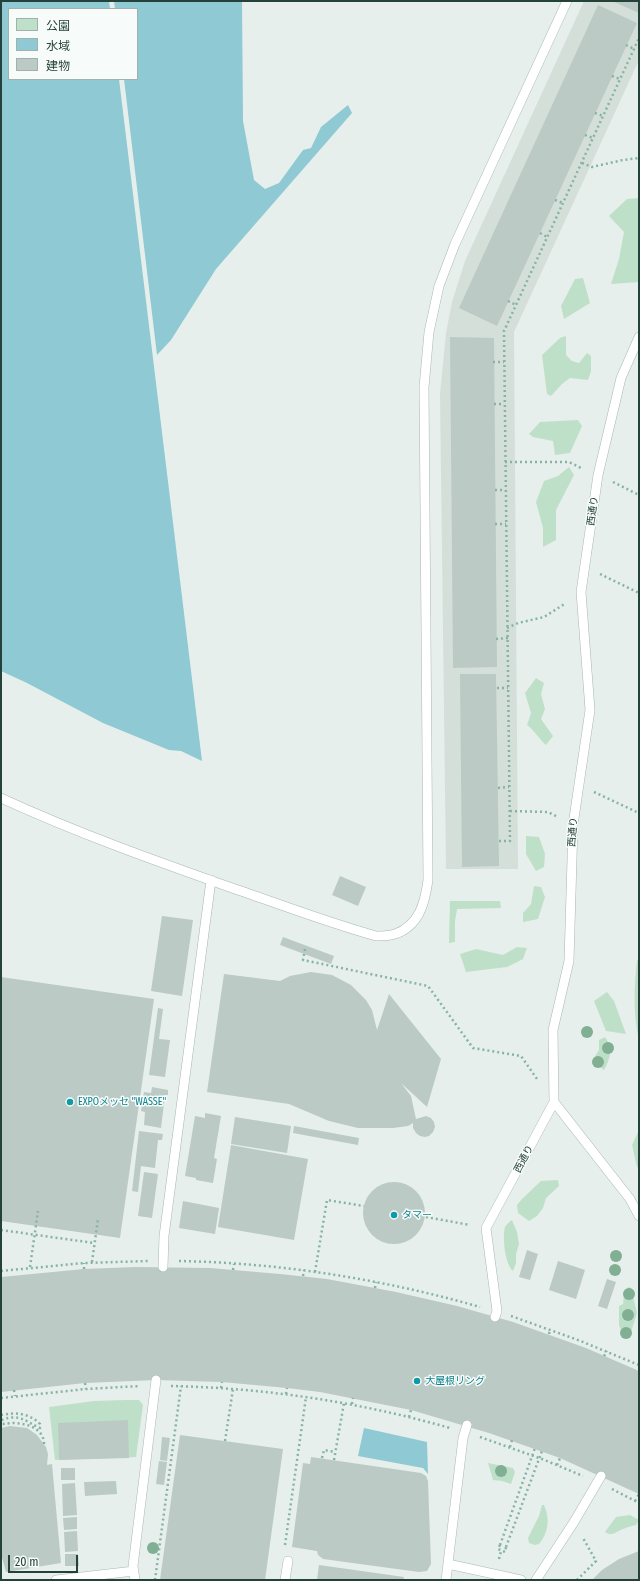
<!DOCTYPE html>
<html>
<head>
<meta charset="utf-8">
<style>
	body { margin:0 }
	#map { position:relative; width:640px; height:1581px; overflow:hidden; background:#e6efeb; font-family:"Fira Sans Condensed","Noto Sans JP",sans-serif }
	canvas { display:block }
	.frame { position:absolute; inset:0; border:2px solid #24423a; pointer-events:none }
	.legend { position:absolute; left:8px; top:8px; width:130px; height:72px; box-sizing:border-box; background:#f7fbf9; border:1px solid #a3b1ad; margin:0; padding:5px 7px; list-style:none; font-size:12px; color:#24423a }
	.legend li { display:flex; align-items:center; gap:8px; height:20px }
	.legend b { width:20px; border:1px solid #a3b1ad }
	.scale { position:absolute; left:8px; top:1555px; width:70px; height:18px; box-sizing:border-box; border:2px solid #24423a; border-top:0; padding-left:5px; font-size:12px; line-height:14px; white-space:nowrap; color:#24423a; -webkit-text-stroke:3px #f7fbf9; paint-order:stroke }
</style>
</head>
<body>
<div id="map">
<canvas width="640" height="1581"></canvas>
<div class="frame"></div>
<ul class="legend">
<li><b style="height:11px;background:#bfe0c8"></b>公園</li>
<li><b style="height:11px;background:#8ec9d4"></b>水域</li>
<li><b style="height:11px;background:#bbcac4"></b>建物</li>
</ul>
<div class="scale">20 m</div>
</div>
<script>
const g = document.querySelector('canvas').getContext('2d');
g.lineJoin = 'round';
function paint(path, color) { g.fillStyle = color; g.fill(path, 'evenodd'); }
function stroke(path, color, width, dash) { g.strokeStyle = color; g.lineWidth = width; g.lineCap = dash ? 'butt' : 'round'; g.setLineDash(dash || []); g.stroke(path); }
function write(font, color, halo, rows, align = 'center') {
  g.font = font + ' "Fira Sans Condensed","Noto Sans JP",sans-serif'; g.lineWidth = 3; g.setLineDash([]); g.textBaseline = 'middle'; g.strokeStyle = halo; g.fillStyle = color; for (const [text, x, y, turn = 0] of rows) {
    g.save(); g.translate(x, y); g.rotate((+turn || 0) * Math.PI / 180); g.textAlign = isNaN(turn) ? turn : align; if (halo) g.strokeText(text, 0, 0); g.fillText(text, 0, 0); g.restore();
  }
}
paint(new Path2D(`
	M584,1H639V60L514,332L518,869H446L440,394L446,333L452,302L465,261Z`), '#d4dfda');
paint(new Path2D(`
	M639,198V282L611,284L619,259L624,232L609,216L627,199Z
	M583,278L590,303L564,319L561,306L575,279Z
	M566,336V355L572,361L579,363L587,353L591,356V371L588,380L570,378L562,384L551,396L547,394L542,355L560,338Z
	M578,420L582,426L570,453L555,455L553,441L533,437L529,434L540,422Z
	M569,467L574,475L556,510V540L543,547V528L536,502L544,481L558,476Z
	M536,678L544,683L541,694L545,709L541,719L553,736L546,745C539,739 535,731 527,725L531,713L525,693Z
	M526,836L539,837L545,854L544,867L536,871L526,854Z
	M534,886L541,887L545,897L538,919L523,922V913L531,904Z
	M450,901H500L501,908L457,909L455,921V942L449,943Z
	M517,947L527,948L523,959L507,967L466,972L460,954L476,949L503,955Z
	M637,960L639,961V1040C633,1014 634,987 637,960Z
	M607,992L614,1001L626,1034L606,1031L594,1001Z
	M605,1037C614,1048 610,1059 604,1070L592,1061L599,1050V1040Z
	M639,1130V1167H637L632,1145Z
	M558,1180L559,1186L546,1198L543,1208L537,1216L529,1221L518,1213L517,1205C524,1196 533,1189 541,1181Z
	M512,1220L517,1232L519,1244L516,1254V1263L513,1271C505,1265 502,1236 505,1227C507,1224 509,1222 512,1220Z
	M628,1287L631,1288L637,1313L630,1335L624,1338L619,1325V1306L623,1304L624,1293Z
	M125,1400H139L143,1405L136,1457L55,1460L49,1407L94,1401Z
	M488,1463L513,1468L515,1472L511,1484L502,1481L493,1480Z
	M542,1505H544C550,1519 549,1532 539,1544L535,1545L529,1543L528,1538L539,1516Z
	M630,1515L639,1520L636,1525C632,1526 627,1527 623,1529C615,1532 613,1537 605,1532L616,1517Z`), '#bfe0c8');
paint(new Path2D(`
	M1,1H109L110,9H9V79H119L202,761L181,751L169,750L103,723L27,683L1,671Z
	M114,1H242L243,121L254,180L265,189L279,183L303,150L311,148L321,127L348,105L352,113L216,269L171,340L157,355L124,79H137V9H115Z
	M364,1428L427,1442L428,1474L423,1468L358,1456Z`), '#8ec9d4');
paint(new Path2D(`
	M612,1H639V13Z
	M598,5L637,23L497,326L459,308Z
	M450,337L494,338L497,667L453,668Z
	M460,674H496L499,866L462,867Z
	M340,876L366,887L358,906L332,895Z
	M162,916L193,920L182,996L151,991Z
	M283,937L334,956L331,964L280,945Z
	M311,972L332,975L351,985L366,1000L372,1010L377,1030L389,994L441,1059L427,1107L401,1083L411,1096L416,1119L426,1116L431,1118L434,1122L435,1127L433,1132L429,1136L425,1137L420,1136L416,1133L413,1128V1123L408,1126L393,1128H358L329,1121L289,1104L207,1092L224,974L280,981L290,976Z
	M1,977L154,999L120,1238L1,1221Z
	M158,1008L163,1009L159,1039L170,1040L165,1077L149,1075Z
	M152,1087L168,1090V1095H165L161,1128L144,1125L145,1112L141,1111L144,1092L151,1093Z
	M205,1113L221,1116L214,1158L217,1159L213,1183L196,1180V1178L185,1176L195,1116L205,1118Z
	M235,1117L291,1126L287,1153L231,1144Z
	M294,1126L359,1138L358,1145L293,1133Z
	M139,1131L163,1134L162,1140H158L155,1168L141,1166L138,1192L132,1191Z
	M231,1145L308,1159L294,1240L218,1227Z
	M144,1172L158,1174L152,1218L138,1216Z
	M363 1213a31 31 0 1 1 62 0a31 31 0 1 1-62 0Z
	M183,1201L219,1208L215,1234L179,1228Z
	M527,1250L538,1254L530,1280L519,1277Z
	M558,1261L585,1270L576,1299L549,1290Z
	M136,1267L210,1268L280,1274L327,1279L396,1292L457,1306L513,1322L586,1348L639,1371V1494L560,1458L489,1433L411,1410L320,1392L287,1388L222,1382L156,1380L85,1383L1,1392V1277L84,1269Z
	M607,1279L616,1282L607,1309L598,1306Z
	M128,1420L129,1458L59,1460L58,1423Z
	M10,1426L27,1428L37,1435L46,1447L48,1454L47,1465L52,1464L61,1563L6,1572L1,1554V1428Z
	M180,1435L283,1449L265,1580H160Z
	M162,1437L170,1438L167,1461L160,1460Z
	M311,1457L421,1473L426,1476L428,1481L431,1564L427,1571L419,1572L323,1559L318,1555L317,1551L292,1547L303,1463L310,1464Z
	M159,1461L167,1462L164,1485L156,1484Z
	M61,1468H75V1480H61Z
	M116,1481L117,1494L85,1496L84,1482Z
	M75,1483L77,1515L63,1516L62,1484Z
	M77,1517V1529L64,1530L63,1518Z
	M77,1531L78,1551L65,1552L64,1532Z
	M639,1551V1580H592L602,1570L619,1559Z
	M65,1554H78L79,1566H65Z
	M319,1565L404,1577L403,1580H317Z`), '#bbcac4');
const service = new Path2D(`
	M1,798C77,833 156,861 235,889C282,905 329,923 376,936C382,936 389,936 395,934C419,926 425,903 428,880L424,387L429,332L439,286L455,244L567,1
	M554,1102L630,1199L639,1216
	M163,1267L164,1236L211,880
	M495,1317L497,1311L486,1228L554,1102L553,1030L569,961L573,825L590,710L581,592L598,475L621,378L639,337
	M448,1564L521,1580
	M56,1580L134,1571
	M135,1580L133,1566L156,1380
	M285,1580L288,1561
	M446,1580L463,1438L467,1425
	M536,1580L574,1522L601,1476`);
stroke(service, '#a8b8b2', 10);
stroke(new Path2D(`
	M626,45L634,49
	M612,76L620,79
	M595,113L603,116
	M585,135L593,138
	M582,163L592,167L623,160L639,158
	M555,200L563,203
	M540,233L547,237
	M508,301L516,305
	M493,362H504
	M494,404H504
	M505,462H569L583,469
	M613,482L639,495
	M495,490H505
	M495,524H506
	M600,574L639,593
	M507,628L518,623L544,617L566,603
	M496,639L508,638
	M497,688H508
	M498,788L509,787
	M594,792L639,813
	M510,811L548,812L558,817
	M499,841H510L504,331L639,38
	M305,949L303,960L428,986L473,1048L521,1056L537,1079
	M426,1217L470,1225
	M1,1230L94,1243
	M179,1261C281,1263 382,1279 480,1307
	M92,1262L98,1219
	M30,1267L38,1211
	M84,1269V1263
	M233,1270L234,1264
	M1,1271L84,1263L148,1261
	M315,1272L327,1200L364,1206
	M303,1276L304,1270
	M375,1288L376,1282
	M511,1316L578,1340L639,1365
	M549,1334L550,1329
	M604,1356L607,1351
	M85,1383L86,1389
	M171,1386C266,1388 359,1402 450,1428
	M221,1388L222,1382
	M14,1390L15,1396
	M286,1394L287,1388
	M1,1398L86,1389L140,1386
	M352,1404L353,1398
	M1,1415C16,1412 29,1413 40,1424V1428C26,1422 20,1413 2,1420V1422L4,1424C18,1421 44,1425 44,1444
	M409,1417L411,1410
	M480,1437L542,1459L583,1476
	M225,1441L233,1389
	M510,1447L512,1440
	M322,1458L324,1450L335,1452
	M334,1460L344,1403
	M557,1465L560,1458
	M612,1489L639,1503
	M635,1501L639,1494
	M285,1545L306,1397
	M500,1545L498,1549L505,1552L506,1547
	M499,1559L501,1551
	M155,1580L181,1386
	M577,1580L596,1561L583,1538`), '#86b3a5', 2.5, [2, 3]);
stroke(service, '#fff', 9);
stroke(new Path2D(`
	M500,1545L535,1448
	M506,1547L542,1451`), '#86b3a5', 2.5, [2, 3]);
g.fillStyle = '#80af93';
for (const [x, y] of [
	[587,1032],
	[608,1048],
	[598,1062],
	[616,1256],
	[615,1270],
	[629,1294],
	[628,1315],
	[626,1333],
	[501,1471],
	[153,1548]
]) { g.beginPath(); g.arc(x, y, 6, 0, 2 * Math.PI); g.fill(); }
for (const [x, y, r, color] of [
	[70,1102,4,"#0f9aa8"],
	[394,1215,4,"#0f9aa8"],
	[417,1381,4,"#0f9aa8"]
]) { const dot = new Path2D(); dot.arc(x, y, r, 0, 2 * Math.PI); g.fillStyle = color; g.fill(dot); stroke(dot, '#f7fbf9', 1.5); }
write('10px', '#24423a', '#f7fbf9', [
	["西通り",593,511,-82],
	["西通り",573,832,-86],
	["西通り",524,1159,-62]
]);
write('10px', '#0d838f', '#f7fbf9', [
	["EXPOメッセ \"WASSE\"",78,1102],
	["タマー",402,1215],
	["大屋根リング",425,1381]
], 'left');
</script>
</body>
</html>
